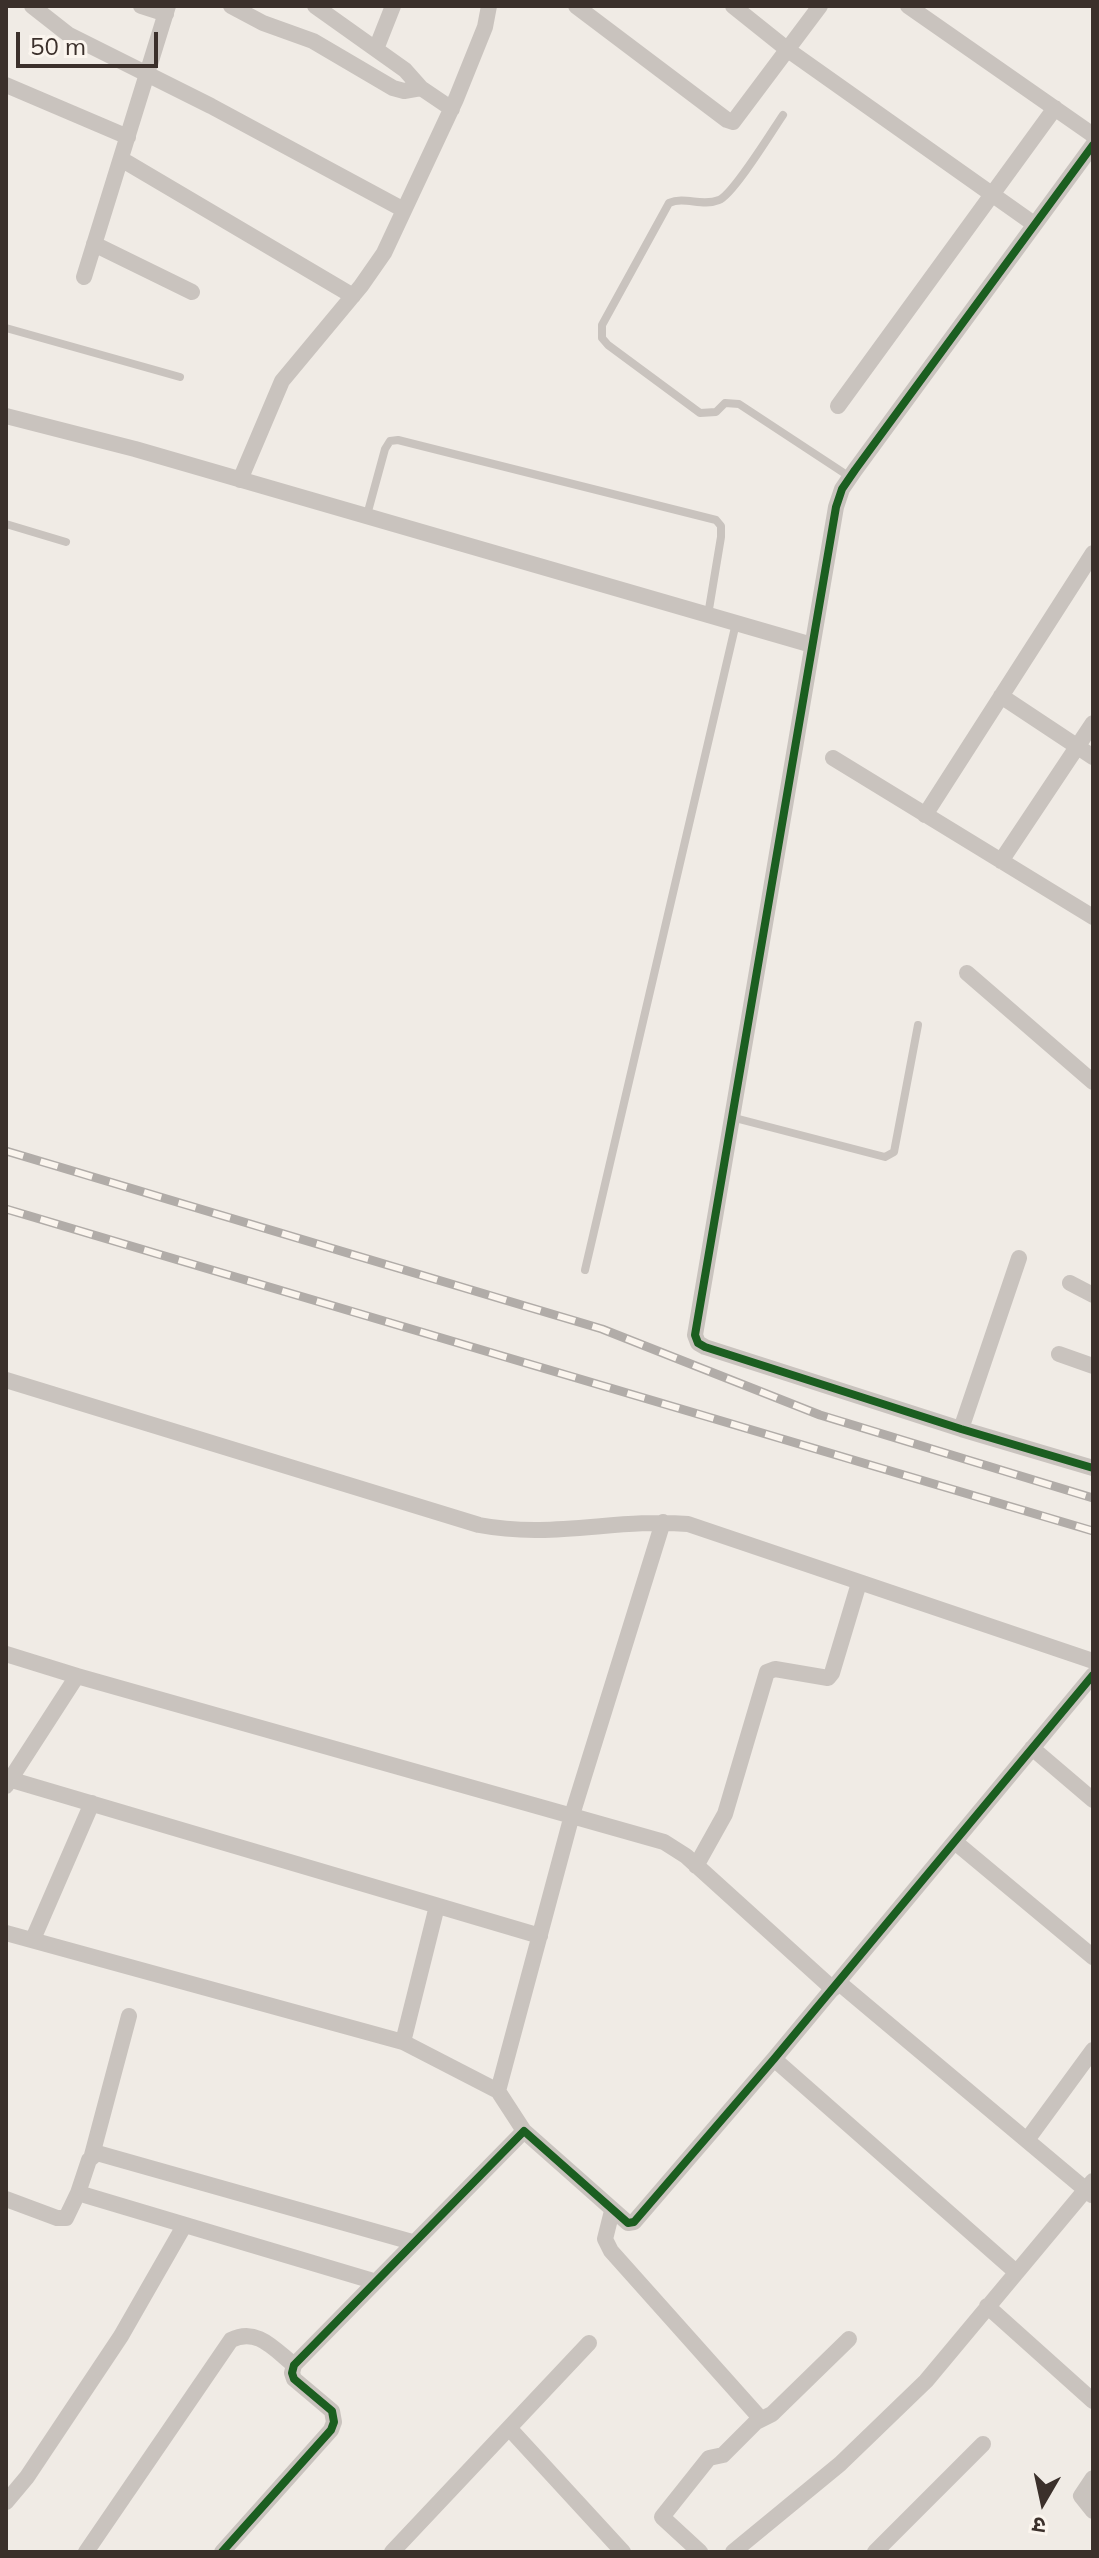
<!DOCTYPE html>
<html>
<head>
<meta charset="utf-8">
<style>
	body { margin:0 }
	#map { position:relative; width:1099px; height:2558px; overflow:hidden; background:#f0ebe5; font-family:Mulish,"Noto Sans Devanagari",sans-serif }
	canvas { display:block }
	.frame { position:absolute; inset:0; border:8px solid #3b302b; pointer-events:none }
	.north { position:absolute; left:1003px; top:2462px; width:80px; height:80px; -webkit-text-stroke:6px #fbf5ee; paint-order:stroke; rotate:189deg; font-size:22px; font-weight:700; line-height:32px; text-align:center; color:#3b302b }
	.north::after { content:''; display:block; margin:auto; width:28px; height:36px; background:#3b302b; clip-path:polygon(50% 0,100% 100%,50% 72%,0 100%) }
	.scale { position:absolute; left:16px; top:32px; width:142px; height:36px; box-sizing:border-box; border:4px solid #3b302b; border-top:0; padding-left:10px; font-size:24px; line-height:28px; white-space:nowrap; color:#3b302b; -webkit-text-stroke:6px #fbf5ee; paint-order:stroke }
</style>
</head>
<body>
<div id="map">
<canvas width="1099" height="2558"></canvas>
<div class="frame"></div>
<div class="north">उ</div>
<div class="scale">50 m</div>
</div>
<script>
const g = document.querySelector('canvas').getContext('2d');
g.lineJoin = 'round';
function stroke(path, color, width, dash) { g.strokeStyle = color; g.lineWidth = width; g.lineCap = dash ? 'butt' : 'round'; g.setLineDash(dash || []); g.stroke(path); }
stroke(new Path2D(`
	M783,115C772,131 733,195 719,200C702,207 685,196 669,203L602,325V338L608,345L700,413L716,412L725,403L739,404L850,477
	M6,328L180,377
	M367,515L385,449L390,441L398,440L716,520L721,526V537L708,615
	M6,524L66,542
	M731,1117L885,1157L894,1152L918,1025
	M585,1270L736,623`), '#c9c3be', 8);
stroke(new Path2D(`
	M32,6L69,35L211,106L404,210
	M141,6L166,14
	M231,6L263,23L313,41L393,88L404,91L421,88
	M315,6L405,70L421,88L452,109
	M576,6L727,120L733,122L820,6
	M733,6L788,50L1034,224
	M908,6L1093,135
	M376,49L393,6
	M6,85L128,137
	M1093,145L855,470L842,489L836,507L695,1335L698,1343L705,1347L961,1429L1093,1468
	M121,159L353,296
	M94,244L192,292
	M84,277L168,6
	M838,406L1055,108
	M6,416L135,449L812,645
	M240,480L282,381L361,286L384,253L456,99L485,27L489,6
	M1001,696L1093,757
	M833,758L1093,917
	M925,815L1093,553
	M1001,861L1093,723
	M967,973L1093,1082
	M1070,1283L1093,1295
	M1059,1354L1093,1366
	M6,1380L479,1525C553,1539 616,1518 688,1524L1093,1661
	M961,1429L1019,1258
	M6,1654L77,1676
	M1032,1748L1093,1800
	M12,1780L540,1936
	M6,1786L77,1676L664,1842L686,1856L833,1989
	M955,1842L1093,1957
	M696,1866L725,1814L767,1672L775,1669L828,1678L832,1673L859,1583
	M6,1933L403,2042L498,2091L524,2131
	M33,1939L92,1803
	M838,1982L1092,2195
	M403,2042L437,1906
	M774,2059L1016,2272
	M498,2091L572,1815L663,1522
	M1027,2140L1093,2050
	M92,2155L129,2016
	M78,2193L89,2160L97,2153L412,2242
	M6,2199L57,2218H66L78,2193L373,2281
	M612,2211L605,2239L611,2251L761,2419
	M987,2306L1093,2401
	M509,2428L623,2552
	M1093,2478L1081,2496L1093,2511
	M6,2502L27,2477L121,2336L184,2226
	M86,2552L231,2340C257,2327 274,2349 294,2365
	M222,2552L331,2430L334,2422L332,2411L294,2379L292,2373L294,2365L524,2131L628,2223L634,2222L774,2059L1093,1675
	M392,2552L589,2343
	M700,2552L662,2517L709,2458L723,2455L756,2422L772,2414L849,2339
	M733,2552L840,2464L926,2381L1093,2181
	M875,2552L983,2444`), '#c9c3be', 16);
const rail = new Path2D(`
	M6,1151L602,1329L820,1415L1093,1498
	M6,1209L1093,1531`);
stroke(rail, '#b1aca8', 9);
stroke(rail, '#fbf5ee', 6, [18]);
stroke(new Path2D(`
	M1093,145L855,470L842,489L836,507L695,1335L698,1343L705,1347L961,1429L1093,1468
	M222,2552L331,2430L334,2422L332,2411L294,2379L292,2373L294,2365L524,2131L628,2223L634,2222L774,2059L1093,1675`), '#1b5e20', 8);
</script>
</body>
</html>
